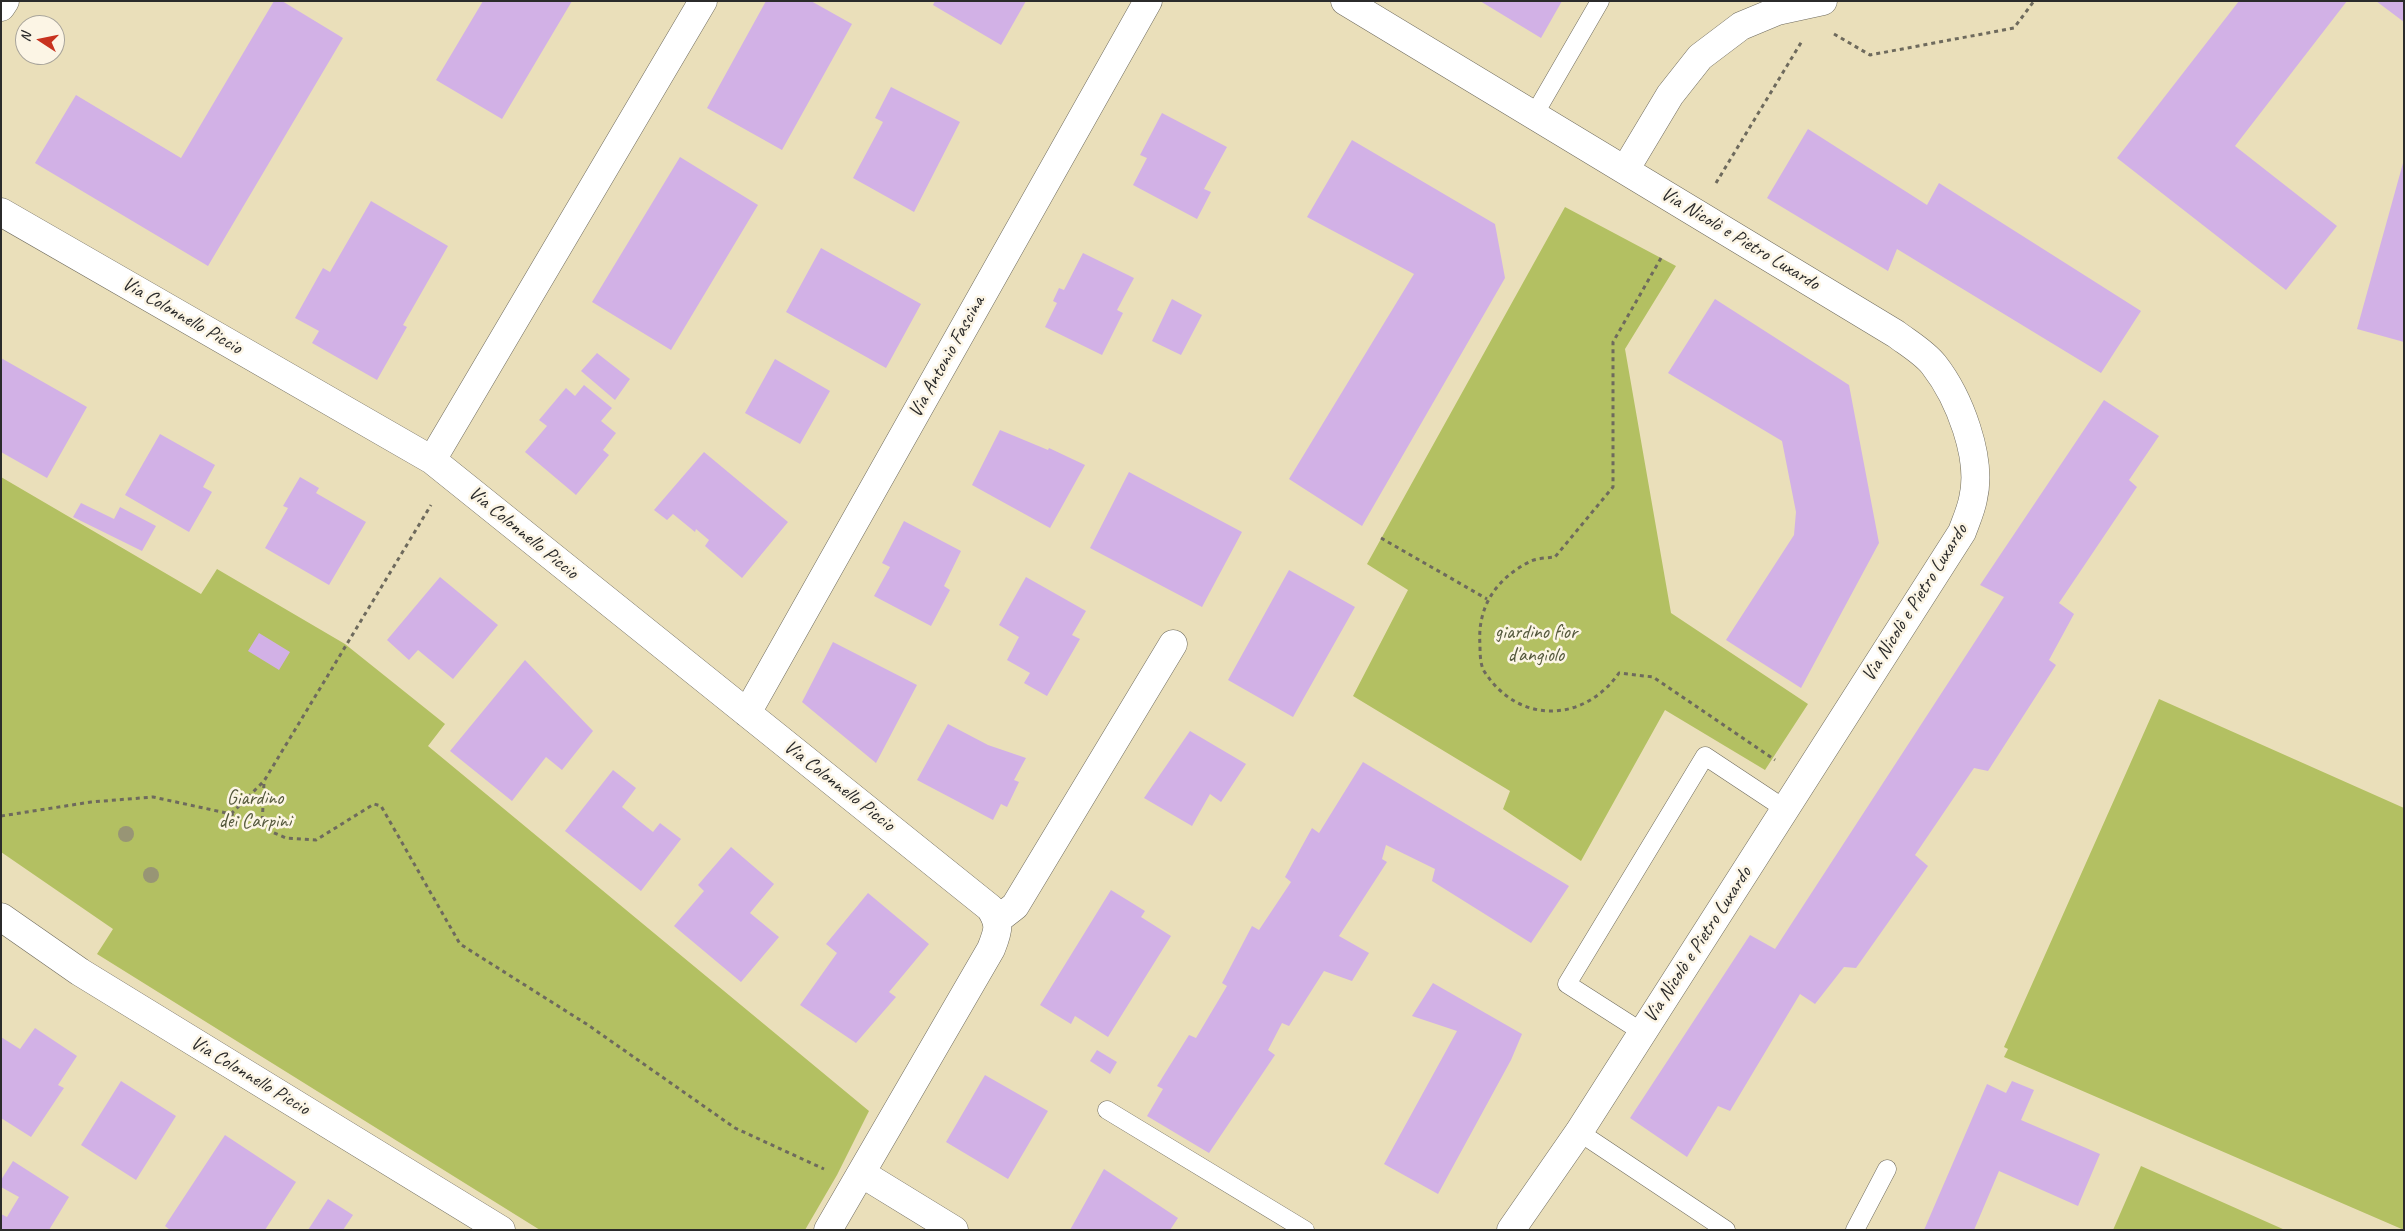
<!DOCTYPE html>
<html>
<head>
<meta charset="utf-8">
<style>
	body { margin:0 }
	#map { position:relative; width:2405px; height:1231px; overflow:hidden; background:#eadfba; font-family:Caveat,sans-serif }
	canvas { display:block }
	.frame { position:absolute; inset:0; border:2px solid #2b2b2b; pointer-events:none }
	.north { position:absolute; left:15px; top:15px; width:50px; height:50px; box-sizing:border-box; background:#fcf5e5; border:1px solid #a8a49b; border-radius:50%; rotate:281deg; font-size:14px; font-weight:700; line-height:20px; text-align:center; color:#2b2b2b }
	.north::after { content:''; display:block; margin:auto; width:18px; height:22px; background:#c8321e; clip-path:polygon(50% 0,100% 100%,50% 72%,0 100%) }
</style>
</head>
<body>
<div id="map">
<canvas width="2405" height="1231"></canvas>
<div class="frame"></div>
<div class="north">N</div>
</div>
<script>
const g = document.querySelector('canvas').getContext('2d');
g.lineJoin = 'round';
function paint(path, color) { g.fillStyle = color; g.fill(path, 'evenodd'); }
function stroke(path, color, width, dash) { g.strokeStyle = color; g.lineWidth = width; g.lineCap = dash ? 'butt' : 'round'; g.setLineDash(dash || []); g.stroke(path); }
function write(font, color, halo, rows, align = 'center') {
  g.font = font + ' Caveat,sans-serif'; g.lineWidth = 5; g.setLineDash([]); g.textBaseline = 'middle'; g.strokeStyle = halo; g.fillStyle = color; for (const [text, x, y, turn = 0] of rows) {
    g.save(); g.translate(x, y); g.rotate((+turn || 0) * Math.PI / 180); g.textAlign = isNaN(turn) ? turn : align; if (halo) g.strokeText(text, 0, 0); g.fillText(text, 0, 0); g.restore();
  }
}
paint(new Path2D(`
	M1565,207L1676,266L1625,349L1671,613L1808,704L1765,770L1665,710L1581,861L1503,809L1510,791L1353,696L1408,590L1367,564Z
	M1,477L201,594L217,569L345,644L445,724L428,746L869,1111L837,1175L805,1230H540L97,954L113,929L1,852Z
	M2159,699L2404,808V1230L2004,1057L2008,1049L2004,1047Z
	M2141,1166L2285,1230H2113Z`), '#b3c062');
paint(new Path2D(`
	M274,1H282L343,38L208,266L35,163L76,95L181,158Z
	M483,1H572L502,119L436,80Z
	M766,1H811L852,24L782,150L707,108Z
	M935,1H1026L1001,45L933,5Z
	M1480,1H1562L1541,38Z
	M2239,1H2347L2235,146L2337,226L2286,290L2117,158Z
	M2376,1H2404V22Z
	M891,87L960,122L914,212L853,178L883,122L875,118Z
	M1162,113L1227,147L1204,189L1211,192L1197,219L1133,185L1147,158L1140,155Z
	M1808,129L1927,205L1939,183L2141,311L2101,373L1897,249L1888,271L1767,198Z
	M1352,140L1495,224L1505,278L1362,526L1289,479L1414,274L1307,217Z
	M680,157L758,205L671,350L592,302Z
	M2403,163H2404V342L2357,329Z
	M371,201L448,246L403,325L407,327L377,380L312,343L319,331L295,318L323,268L330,272Z
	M821,248L921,304L886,368L786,312Z
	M1083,253L1134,278L1117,310L1123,313L1102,355L1045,327L1057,303L1053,301L1059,288L1064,290Z
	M1172,299L1202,315L1181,355L1152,341Z
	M1715,299L1849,385L1879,543L1801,688L1726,640L1794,535L1796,512L1782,441L1668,373Z
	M597,353L630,379L615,400L581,371Z
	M1,358L87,407L47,478L1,452Z
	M775,359L830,391L800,444L745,413Z
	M584,385L612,408L601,421L616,433L603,450L609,455L576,495L525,452L547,426L539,420L566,388L575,396Z
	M2104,400L2159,436L2129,480L2137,487L2059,603L2074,614L2049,660L2056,665L1988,771L1974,768L1915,855L1928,866L1856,968L1844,967L1815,1004L1800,994L1730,1111L1718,1106L1687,1157L1630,1118L1750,935L1775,949L2004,597L1980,585Z
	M1000,430L1048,450L1049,448L1085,465L1050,528L972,485Z
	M160,434L215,465L203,487L212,492L189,532L125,495Z
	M704,452L788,522L742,578L705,546L709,540L696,529L695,532L673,514L667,520L654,510Z
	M1129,472L1242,532L1202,607L1090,548Z
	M300,477L319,488L316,493L366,522L329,585L265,548L288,508L283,506Z
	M81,503L114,519L120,507L156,526L142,551L73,517Z
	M904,521L961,551L944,586L950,590L931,626L874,596L890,567L882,563Z
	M1289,570L1355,607L1293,717L1228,680Z
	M440,577L498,625L453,679L418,650L409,660L387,640Z
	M1026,577L1086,611L1072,635L1080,639L1047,696L1024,683L1030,673L1007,660L1019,637L999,625Z
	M259,633L290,652L279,670L248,651Z
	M833,642L917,685L876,763L802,702Z
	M525,660L593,731L562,770L546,757L512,801L450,751Z
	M948,724L988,745L1026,758L1014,780L1019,782L1007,807L1001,804L993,820L917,780Z
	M1190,731L1246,764L1221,802L1210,794L1192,826L1144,798Z
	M1363,762L1569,886L1531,943L1432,881L1435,869L1386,845L1382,859L1387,862L1339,936L1369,953L1352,981L1324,971L1289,1026L1282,1023L1268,1050L1275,1055L1209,1153L1147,1116L1163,1089L1157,1086L1189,1035L1196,1038L1227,986L1222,983L1252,926L1259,930L1291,882L1285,877L1312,828L1319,833Z
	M613,770L636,788L622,807L653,832L660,823L681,839L641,891L565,831Z
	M731,847L774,884L750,913L779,937L741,982L674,926L704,891L698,885Z
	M1111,890L1145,911L1141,917L1171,936L1108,1037L1075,1016L1071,1024L1040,1005Z
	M868,893L929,944L889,992L896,997L856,1043L800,1005L837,953L826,944Z
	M1433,983L1522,1034L1511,1060L1438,1194L1384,1164L1457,1031L1412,1016Z
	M35,1028L77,1056L58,1085L64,1088L31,1137L1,1118V1037L20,1049Z
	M1097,1050L1117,1062L1110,1074L1090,1061Z
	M985,1075L1048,1111L1008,1179L946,1142Z
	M121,1081L176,1116L136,1180L81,1145Z
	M2012,1081L2034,1090L2021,1120L2100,1154L2078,1206L1999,1171L1974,1230H1924L1987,1084L2006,1093Z
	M225,1135L296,1182L265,1230H170L165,1226Z
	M13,1161L69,1197L49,1230H1V1214L7,1217L19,1197L1,1187V1180Z
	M1104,1169L1178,1218L1170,1230H1070Z
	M328,1199L353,1215L343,1230H308Z`), '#d2b1e6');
const service = new Path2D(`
	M1534,115L1600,1
	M1642,1032L1567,984L1705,756L1785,809
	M1107,1110L1305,1230
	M1579,1132L1726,1230
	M1855,1230L1887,1169`);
const minor = new Path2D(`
	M1345,1L1896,334C1908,343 1925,353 1934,365C1959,397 1983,458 1973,499C1971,510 1966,521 1962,532L1579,1132L1511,1230
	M1625,170L1670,95L1700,57L1741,26L1777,11L1823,1
	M1,212L432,460L990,908C1001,925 998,931 991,949L828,1230
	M432,460L703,1
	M747,713L1148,1
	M1,917L80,972L501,1230
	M997,920L1015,906L1173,644
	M861,1173L954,1230`);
const tertiary = new Path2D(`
	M1,7L5,1`);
stroke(service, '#6e6a5d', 19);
stroke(minor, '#6e6a5d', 29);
stroke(tertiary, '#6e6a5d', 29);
stroke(new Path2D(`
	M1834,34L1870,55L2014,28L2034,1
	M1716,183L1802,41
	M1661,258L1613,342V487L1555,557C1547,558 1536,558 1529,562C1496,579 1477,607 1480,645C1480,652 1480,664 1484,671C1518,725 1584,723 1619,673L1653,677L1775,760
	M1381,538L1487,599
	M231,814L264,781L431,505
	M1,816L91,802L153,797L231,814L286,838L316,840L374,804L381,806L460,944L588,1025L735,1128L824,1169
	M262,828L264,782`), '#6e6a5d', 3, [4, 4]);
stroke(service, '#fff', 18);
stroke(minor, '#fff', 28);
stroke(tertiary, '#fff', 28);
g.fillStyle = '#989575';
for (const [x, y] of [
	[126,834],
	[151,875]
]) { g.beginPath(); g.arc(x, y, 8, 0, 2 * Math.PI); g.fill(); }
write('20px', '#2b2b2b', '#fcf5e5', [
	["Via Nicolò e Pietro Luxardo",1740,239,31],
	["Via Colonnello Piccio",182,316,30],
	["Via Antonio Fascina",947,357,-61],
	["Via Colonnello Piccio",523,533,39],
	["Via Nicolò e Pietro Luxardo",1915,603,-58],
	["Via Colonnello Piccio",839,786,38],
	["Via Nicolò e Pietro Luxardo",1698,945,-57],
	["Via Colonnello Piccio",250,1076,31]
]);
write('20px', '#54583c', '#fcf5e5', [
	["giardino fior",1536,633],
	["d'angiolo",1536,656],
	["Giardino",255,799],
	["dei Carpini",255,822]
]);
</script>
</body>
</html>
